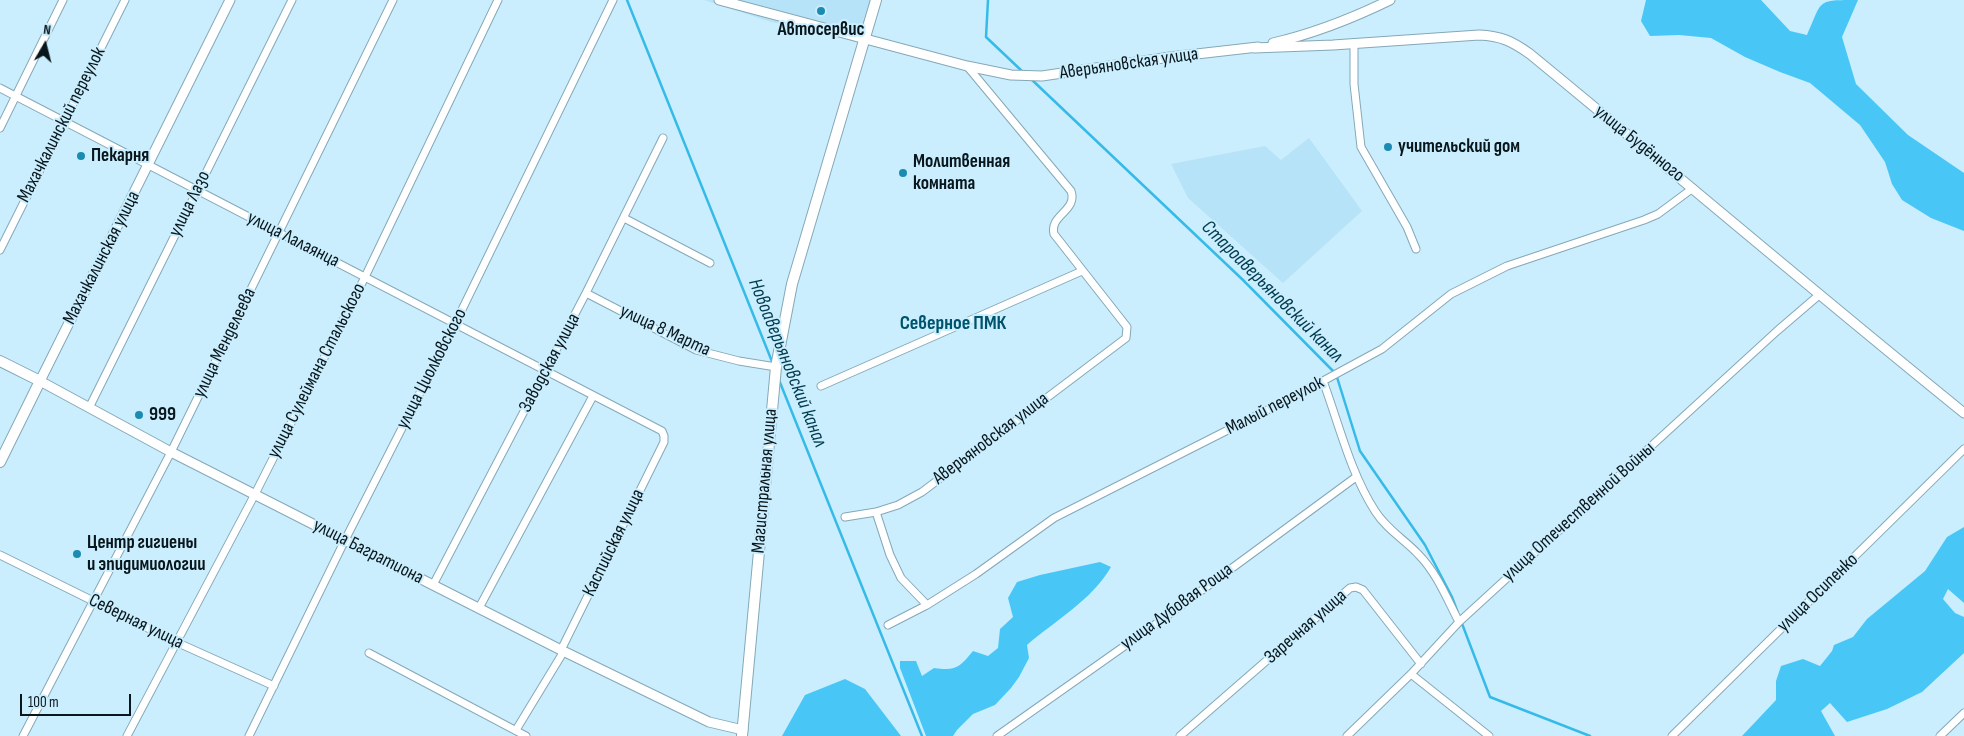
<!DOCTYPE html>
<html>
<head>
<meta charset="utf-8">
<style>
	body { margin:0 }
	#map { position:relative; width:1964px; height:736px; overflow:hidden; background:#caeefe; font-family:"Sofia Sans Condensed",sans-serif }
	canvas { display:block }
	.north { position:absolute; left:20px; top:20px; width:50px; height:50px; -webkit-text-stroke:4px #caeefe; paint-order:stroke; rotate:8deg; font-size:14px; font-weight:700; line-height:20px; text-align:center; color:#09161c }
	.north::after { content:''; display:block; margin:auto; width:18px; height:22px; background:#09161c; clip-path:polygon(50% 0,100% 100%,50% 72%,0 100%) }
	.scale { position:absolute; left:20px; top:694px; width:111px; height:22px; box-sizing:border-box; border:2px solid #09161c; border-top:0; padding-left:6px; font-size:15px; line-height:18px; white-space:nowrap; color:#09161c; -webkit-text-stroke:4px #caeefe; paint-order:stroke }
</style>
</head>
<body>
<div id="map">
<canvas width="1964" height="736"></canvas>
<div class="north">N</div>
<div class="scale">100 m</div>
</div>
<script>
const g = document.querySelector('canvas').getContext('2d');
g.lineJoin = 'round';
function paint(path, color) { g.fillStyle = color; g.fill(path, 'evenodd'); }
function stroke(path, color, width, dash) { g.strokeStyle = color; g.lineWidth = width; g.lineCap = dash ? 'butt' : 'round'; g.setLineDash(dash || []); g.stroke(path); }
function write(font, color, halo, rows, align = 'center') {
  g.font = font + ' "Sofia Sans Condensed",sans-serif'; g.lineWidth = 4; g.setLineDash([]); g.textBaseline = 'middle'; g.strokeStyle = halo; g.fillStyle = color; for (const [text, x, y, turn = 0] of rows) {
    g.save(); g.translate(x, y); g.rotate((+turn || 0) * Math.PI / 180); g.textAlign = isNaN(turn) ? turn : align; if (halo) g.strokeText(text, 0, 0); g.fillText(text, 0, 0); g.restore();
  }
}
paint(new Path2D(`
	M704,0H879L866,42L771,22Z
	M1309,138L1362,211L1283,283L1188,198L1171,164L1265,146L1281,160Z`), '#b6e3f7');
paint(new Path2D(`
	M1646,0H1761L1790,31L1807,35C1823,0 1815,0 1858,0L1842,37L1856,84L1908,135L1964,173V231L1931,218L1902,200L1892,184L1885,162L1860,125L1810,83L1780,72L1745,57L1711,38L1679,35L1650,36L1641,21Z
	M1964,527V603L1948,589L1943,599L1955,613L1964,617V653L1922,692L1887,709L1847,722L1830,703L1821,711L1835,736H1742L1776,700V681L1781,666L1803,659L1820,666L1832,651L1834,645L1853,637L1867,619L1925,571L1947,537Z
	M1100,562L1111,567C1092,600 1056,620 1027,645L1029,658L1019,677L1011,688L995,705L973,714L957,730L953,736H926L900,668V661H916L922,676L934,668C956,671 959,668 973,651L988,656L998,648L1000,629L1013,617L1008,598L1017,582L1040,575Z
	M845,679L865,689L901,736H782L805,695Z`), '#48c7f6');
stroke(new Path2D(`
	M627,0L773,364
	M988,0L986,37L1024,73
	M1030,78L1243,280L1336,374L1360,451L1425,545L1452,597L1458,613
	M779,380L922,736
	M1461,621L1490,697L1590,736`), '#36bae8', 2.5);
const minor = new Path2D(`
	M1354,43V84L1361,147L1407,227L1416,249
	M0,88L662,431L664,436V442L561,650
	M0,128L63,0
	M624,218L710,263
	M0,250L125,0
	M586,293L696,350L739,361L776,367
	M1323,381C1339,424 1350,472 1375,511C1387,530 1404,539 1418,554C1437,573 1447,599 1459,622
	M821,386L1082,271
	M89,408L292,0
	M876,512L890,555L901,578L927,605
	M845,517L876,512L898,505L922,492L1126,338L1127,327L1054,234C1049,215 1078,211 1071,191L967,66
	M0,555L176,642L274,686
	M433,585L586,293L663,138
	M479,608L593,396
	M888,625L927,605L976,574L1054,518L1299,394L1382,349L1451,294L1507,266L1644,220L1658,214L1693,188
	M369,653L526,736
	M1411,674L1489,736
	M516,730L564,651
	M23,736L171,452L393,0
	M127,736L255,494L365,277L498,0
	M249,736L345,540L455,324L613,0
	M997,736L1160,621L1356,477
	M1180,736L1350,588L1356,587L1363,590L1421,664
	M1347,736L1411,674L1459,622L1777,331L1819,295
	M1672,736L1964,449
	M1940,736L1964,713`);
const tertiary = new Path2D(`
	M230,0L40,381L171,452L561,650L709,722L743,730
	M719,0L967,66L1011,75L1042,76L1170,57L1258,47
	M1273,43C1316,33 1351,19 1390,0
	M1254,48L1333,45L1479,35C1501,36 1512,41 1530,54C1675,173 1818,295 1964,413`);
const secondary = new Path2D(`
	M0,361L40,381L0,462
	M742,736L776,367L792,284L876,0`);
stroke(minor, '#85a8b7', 9);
stroke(tertiary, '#85a8b7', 11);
stroke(secondary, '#85a8b7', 12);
stroke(minor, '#fff', 7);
stroke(tertiary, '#fff', 9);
stroke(secondary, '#fff', 10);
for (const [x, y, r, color] of [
	[821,11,5,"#1c8bb1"],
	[1388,147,5,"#1c8bb1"],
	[81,156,5,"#1c8bb1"],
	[903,173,5,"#1c8bb1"],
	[139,415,5,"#1c8bb1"],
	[77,554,5,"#1c8bb1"]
]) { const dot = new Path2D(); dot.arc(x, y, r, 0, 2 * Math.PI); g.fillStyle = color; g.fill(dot); stroke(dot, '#caeefe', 2); }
write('bold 19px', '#09161c', '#caeefe', [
	["Автосервис",821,30,"center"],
	["учительский дом",1398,147],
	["Пекарня",91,156],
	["Молитвенная",913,162],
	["комната",913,184],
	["999",149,415],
	["Центр гигиены",87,543],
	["и эпидимиологии",87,565]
], 'left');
write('19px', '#09161c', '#caeefe', [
	["Аверьяновская улица",1129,64,-8],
	["Махачкалинский переулок",62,125,-63],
	["улица Будённого",1639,144,39],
	["улица Лазо",190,204,-64],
	["улица Лалаянца",293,240,27],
	["Махачкалинская улица",102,258,-63],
	["улица 8 Марта",665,331,25],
	["улица Менделеева",225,343,-64],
	["Заводская улица",550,363,-62],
	["улица Циолковского",432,369,-63],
	["улица Сулеймана Стальского",317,371,-63],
	["Малый переулок",1275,406,-27],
	["Аверьяновская улица",991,439,-37],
	["Магистральная улица",765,481,-85],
	["улица Отечественной Войны",1579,512,-42],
	["Каспийская улица",614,543,-64],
	["улица Багратиона",368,552,27],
	["улица Осипенко",1818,593,-44],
	["улица Дубовая Роща",1177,607,-36],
	["Северная улица",136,622,26],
	["Заречная улица",1306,627,-41]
]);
write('italic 20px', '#013b4e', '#caeefe', [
	["Староаверьяновский канал",1272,292,45],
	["Новоаверьяновский канал",787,363,68]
]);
write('bold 20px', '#00536c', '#caeefe', [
	["Северное ПМК",953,324]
]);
</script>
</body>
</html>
